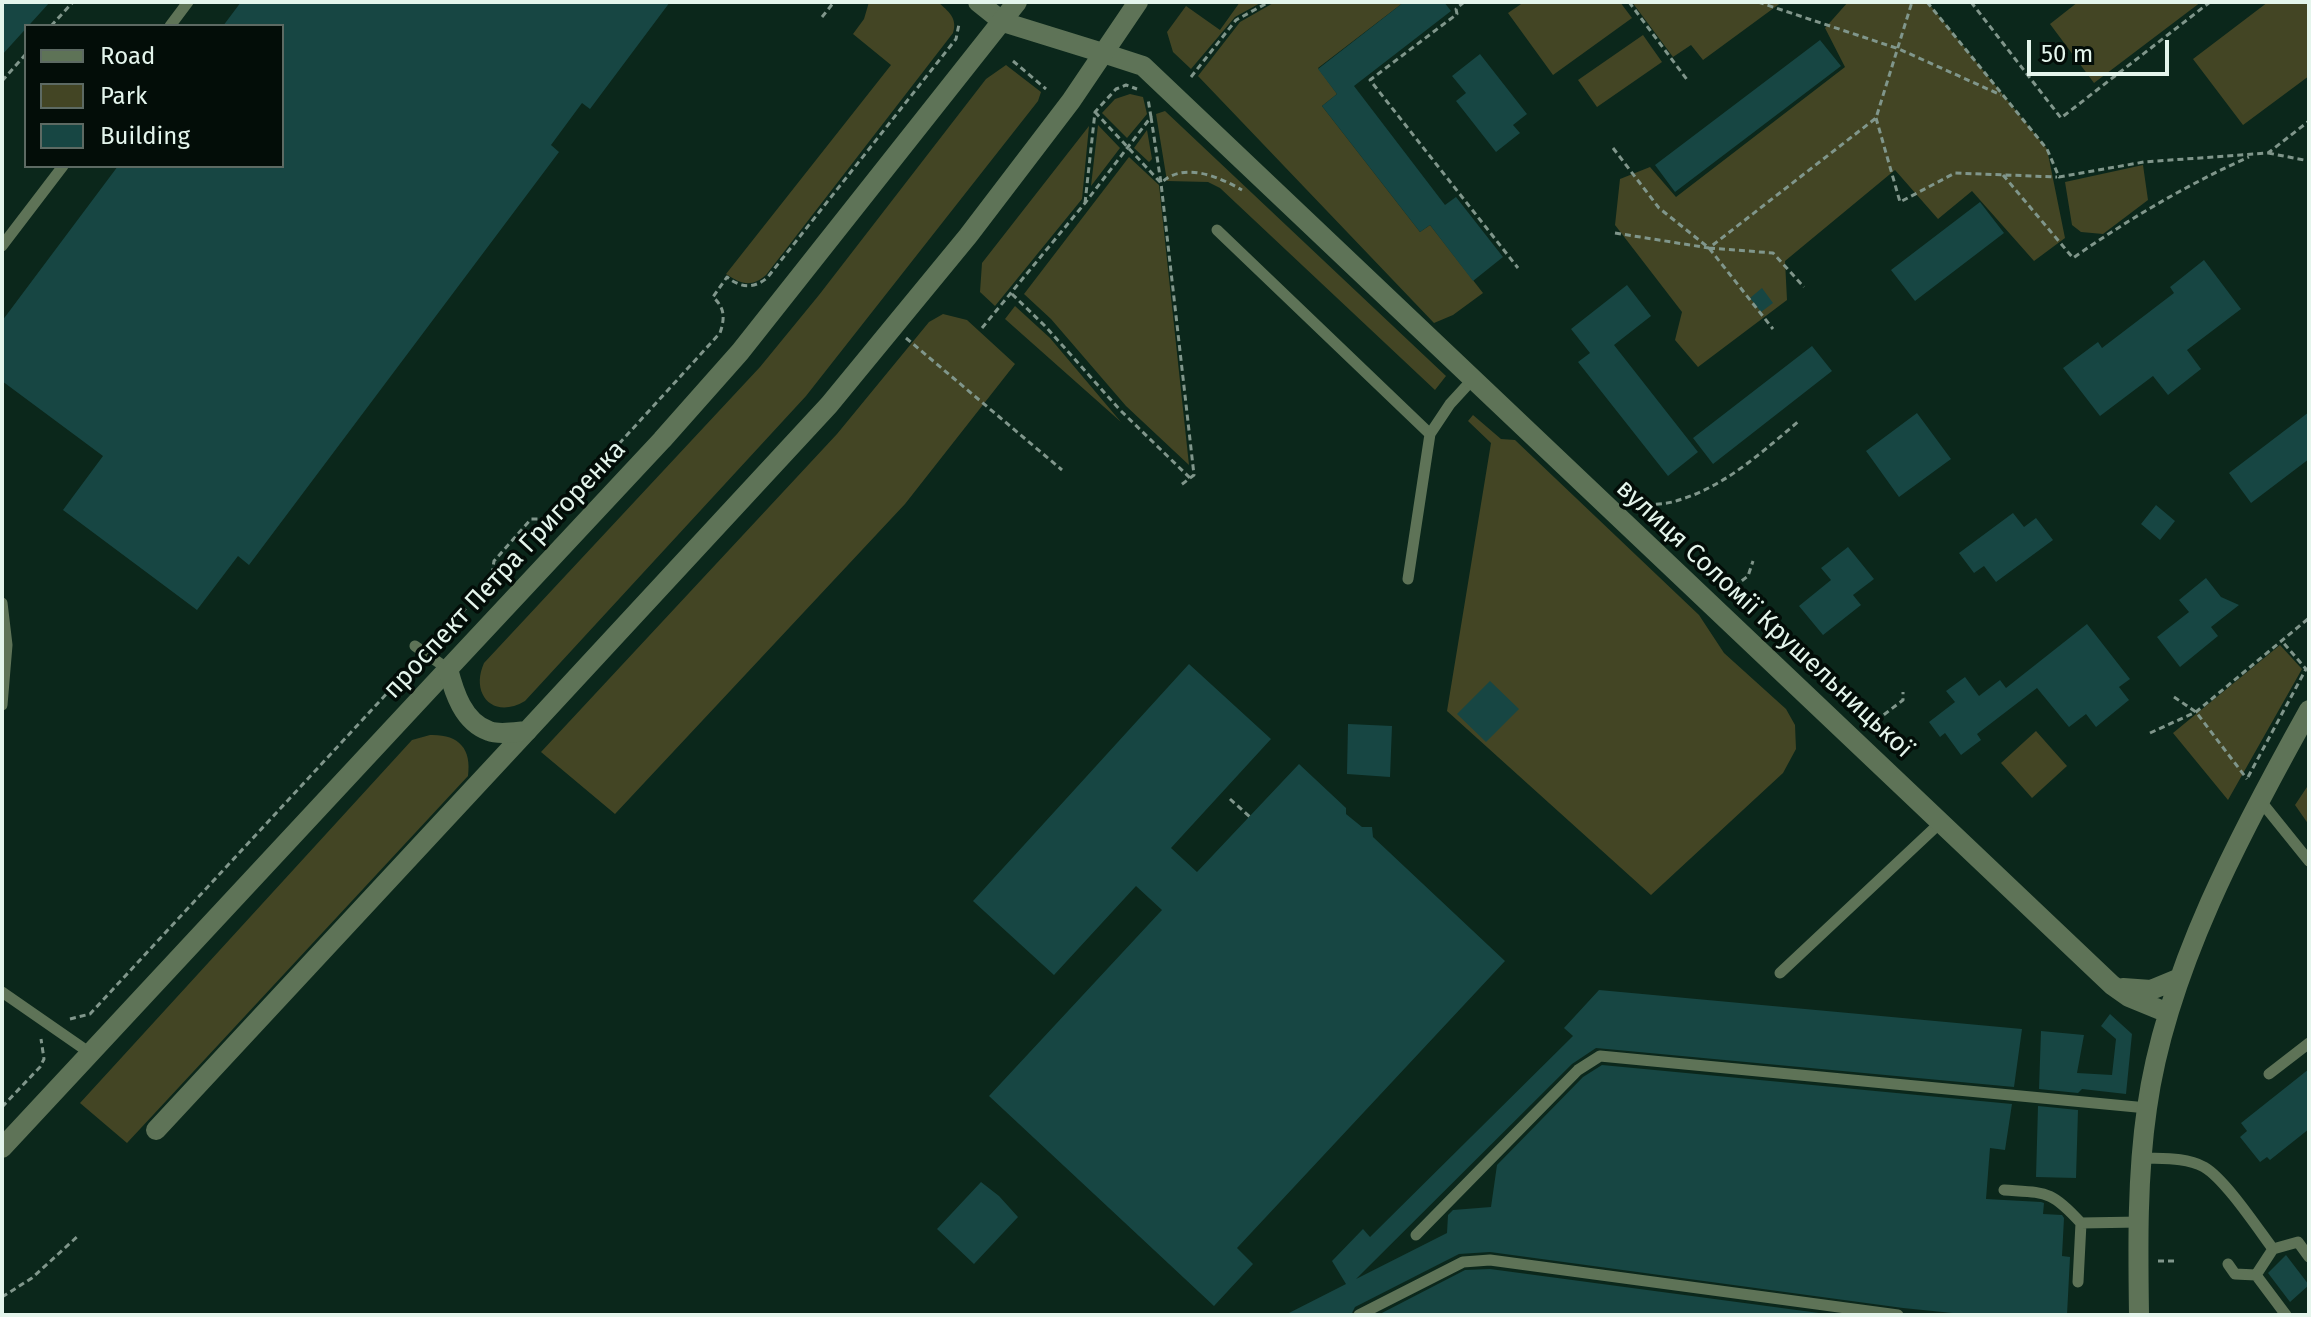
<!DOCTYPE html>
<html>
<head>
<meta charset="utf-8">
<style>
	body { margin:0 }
	#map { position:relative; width:2311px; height:1317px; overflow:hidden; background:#0b271b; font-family:"Fira Sans",sans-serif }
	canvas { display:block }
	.frame { position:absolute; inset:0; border:4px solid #e4f5ec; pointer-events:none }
	.legend { position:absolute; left:24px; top:24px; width:260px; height:144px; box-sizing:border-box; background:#030d08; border:2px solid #5d6a63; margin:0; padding:10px 14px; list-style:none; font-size:24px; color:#e4f5ec }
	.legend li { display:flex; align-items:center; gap:16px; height:40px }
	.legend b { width:40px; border:2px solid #5d6a63 }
	.scale { position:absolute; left:2027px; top:40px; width:142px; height:36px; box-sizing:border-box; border:4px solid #e4f5ec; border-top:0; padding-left:10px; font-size:24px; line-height:28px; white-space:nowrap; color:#e4f5ec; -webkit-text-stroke:6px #030d08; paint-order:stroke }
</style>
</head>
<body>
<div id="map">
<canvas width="2311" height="1317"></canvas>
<div class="frame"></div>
<ul class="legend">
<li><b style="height:10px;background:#5e7357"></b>Road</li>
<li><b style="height:22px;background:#434524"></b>Park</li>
<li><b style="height:22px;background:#174643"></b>Building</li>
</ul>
<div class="scale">50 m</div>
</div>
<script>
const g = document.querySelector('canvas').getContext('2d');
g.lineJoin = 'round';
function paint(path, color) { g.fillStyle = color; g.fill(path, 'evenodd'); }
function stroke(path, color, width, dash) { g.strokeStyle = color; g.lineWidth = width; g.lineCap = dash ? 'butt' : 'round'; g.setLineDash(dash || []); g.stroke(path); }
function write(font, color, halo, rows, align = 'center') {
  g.font = font + ' "Fira Sans",sans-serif'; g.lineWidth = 7; g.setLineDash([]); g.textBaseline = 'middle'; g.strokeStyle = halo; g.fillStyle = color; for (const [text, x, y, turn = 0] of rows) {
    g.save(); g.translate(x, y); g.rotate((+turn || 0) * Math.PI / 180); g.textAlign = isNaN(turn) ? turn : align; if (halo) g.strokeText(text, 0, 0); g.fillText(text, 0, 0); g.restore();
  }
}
paint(new Path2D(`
	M869,2H938C948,11 958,18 953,33L766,275C751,288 741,284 726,274L891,65L853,34L864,19Z
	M1240,2H1262L1235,17L1191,69L1173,52L1167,32L1186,6L1220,30Z
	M1275,2H1404L1318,68L1337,94L1322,106L1420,232L1430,225L1483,293L1453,315L1434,323L1198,76L1240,22Z
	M1524,2H1620L1632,18L1553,75L1508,13Z
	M1632,2H1782L1703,60L1691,45L1673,57Z
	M1848,2H1924L1930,5L2047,149L2065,238L2034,261L1972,191L1938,219L1895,170L1785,261L1787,300L1698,367L1675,340L1682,312L1615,225L1620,179L1650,167L1676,197L1845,67L1825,28Z
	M2078,2H2201L2094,83L2050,24Z
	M2268,2H2309V76L2243,125L2193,59Z
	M1643,35L1662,62L1597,107L1578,80Z
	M1006,65L1041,92L1038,101L806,396L525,701C493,720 470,694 484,663L760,367L819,295L986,79Z
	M1130,94L1143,97L1147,114L1127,138L1102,113L1115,99Z
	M1165,111L1446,376L1435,390L1220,188L1208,182L1167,181L1156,114Z
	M1098,125L1120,148L1091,186Z
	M1089,126L1082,199L995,306L980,292L982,263Z
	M1147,130L1152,159L1149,162L1134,148Z
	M1129,157L1159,185L1189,465L1126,406L1051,319L1024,294Z
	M2143,165L2148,200L2103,234L2081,232L2072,225L2065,182Z
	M1015,306L1050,338L1121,422L1005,319Z
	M943,314L967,320L1015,364L905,504L615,814L541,752L837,434L929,322Z
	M1473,415L1501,439L1515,440L1699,615L1724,653L1786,709L1795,725L1796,749L1783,773L1651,895L1447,711L1491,443L1468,421Z
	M2280,645L2302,669L2228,800L2173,733Z
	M2036,731L2067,766L2032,798L2001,763Z
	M430,735C458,734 472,748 468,776L127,1143L80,1103L412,740Z
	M2309,784V825L2295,805Z`), '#434524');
paint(new Path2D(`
	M2,2H50L2,55Z
	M241,2H670L590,109L582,103L551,145L559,152L249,565L238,556L197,610L63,510L103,456L2,381V321L118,166H282V26H223Z
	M1404,2H1444L1451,11L1354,86L1445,205L1456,197L1503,257L1473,281L1430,225L1420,232L1322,106L1337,94L1318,69Z
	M1820,40L1841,66L1675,192L1655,165Z
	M1480,54L1527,114L1513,125L1520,133L1496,152L1456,101L1466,93L1452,76Z
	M1980,202L2004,233L1915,301L1891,270Z
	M2204,260L2241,309L2187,350L2201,369L2168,395L2153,376L2100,416L2063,368L2098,342L2102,348L2174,293L2170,287Z
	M1627,285L1651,316L1614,345L1698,452L1668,476L1578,362L1590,353L1571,329Z
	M1762,288L1773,303L1761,312L1750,298Z
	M1812,346L1832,371L1713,464L1693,438Z
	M2309,412V459L2251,503L2229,473Z
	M1917,413L1951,459L1899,497L1866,451Z
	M2156,505L2175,521L2160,540L2141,524Z
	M2013,513L2024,527L2036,518L2053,540L1996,582L1984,566L1974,573L1959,553Z
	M1848,547L1874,579L1853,595L1861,605L1823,635L1799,606L1831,580L1821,568Z
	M2206,578L2221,597L2239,605L2211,627L2218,636L2180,667L2157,637L2189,612L2179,600Z
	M2087,624L2130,679L2119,687L2129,700L2096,727L2086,714L2069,727L2037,688L1977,734L1981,740L1961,755L1945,733L1940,737L1929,722L1955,702L1946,691L1965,677L1979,696L2000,680L2006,688Z
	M1189,664L1271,739L1171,848L1197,872L1299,764L1346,808V814L1362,827H1372L1373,837L1505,961L1237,1248L1253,1264L1214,1306L989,1096L1162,910L1136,886L1054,975L973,901Z
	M1490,681L1519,709L1486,742L1457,714Z
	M1348,724L1392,726L1390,777L1347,774Z
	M1599,990L2022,1029L2014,1087L1596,1048L1572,1064L1356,1279L1447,1233L1448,1215L1453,1210L1491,1207L1497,1165L1583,1077L1602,1065L2012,1104L2005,1150L1990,1148L1986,1199L2041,1202L2044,1203L2043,1214L2062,1215L2064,1218L2062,1256L2070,1257L2067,1315H1972L1903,1308L1490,1252L1459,1254L1355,1307L1351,1315H1285L1346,1284L1332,1261L1363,1229L1370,1237L1573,1036L1564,1028Z
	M2110,1014L2132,1034L2126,1094L2082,1089L2078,1093L2039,1089L2041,1031L2084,1035L2077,1073L2112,1075L2116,1039L2101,1026Z
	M2309,1069V1129L2270,1160L2267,1157L2260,1162L2240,1137L2247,1131L2241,1123Z
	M2038,1106L2078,1110L2076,1178L2036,1177Z
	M981,1182L999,1196L1018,1217L974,1264L937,1229Z
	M2286,1255L2309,1285L2290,1302L2268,1273Z
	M1490,1269L1834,1315H1378L1465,1270Z`), '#174643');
stroke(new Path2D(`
	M1464,2L1456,9L1457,14L1370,80L1518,268
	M1629,2L1688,81
	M1758,2L1899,49L2001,95
	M1927,2L2047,149L2059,177L2144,162L2268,153L2309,121
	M1971,2L2061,118L2210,2
	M822,17L834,2
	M51,26L73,2
	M1013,61L1046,89
	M1191,77L1236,20L1269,2
	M2,81L26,54
	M1095,112L1161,183L1194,475L1181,485
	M1151,117L1161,183C1184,161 1219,177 1242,190
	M1876,118L1900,202L1955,173L2057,177
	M1613,148L1659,208L1709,248L1773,329
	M2268,153L2309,161
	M2003,175L2073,258C2129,219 2186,185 2249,157
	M1085,203L1095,112L1116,89L1126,85L1137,89
	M1615,233L1709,248L1876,118L1912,2
	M1709,248L1773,253L1804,287
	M1012,294L1046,327L1120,410L1190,478
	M982,328L1085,203L1151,117L1148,99
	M906,338L1062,470
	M1636,506C1650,504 1666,505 1679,500C1726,486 1763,451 1799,421
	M1726,593L1748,576L1753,561
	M434,642L487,586L491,580L494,561L531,519H546L554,515L720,333C725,318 725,308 713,297L727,277C741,288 753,289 767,278L956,39L959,24
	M2174,697L2196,712L2247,779
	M1868,727L1903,700V692
	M2150,733L2196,712L2309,618
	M2248,777L2306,669L2281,640
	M1230,799L1250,817
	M70,1019L90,1014L416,662
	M2,1107L40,1067L44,1059L41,1039
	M2158,1261H2177
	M2,1297L32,1278L78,1236`), '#80968b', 3, [6, 4]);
stroke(new Path2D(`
	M170,26L188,2
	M1217,230L1430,434
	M2,246L63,166
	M1408,579L1430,434L1450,404L1472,380
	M2,603L7,645L2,705
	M415,646L448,669
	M2259,799L2309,861
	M1780,973L1941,822
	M2,992L90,1053
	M2269,1074L2309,1043
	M2142,1158C2163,1159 2185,1157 2204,1167C2225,1179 2258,1229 2273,1249L2256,1275L2286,1315
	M2004,1190C2047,1193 2051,1190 2081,1223L2140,1222
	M1416,1235L1578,1070L1600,1056L2147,1108
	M2273,1249L2298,1242L2309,1257
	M2228,1264L2235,1274L2256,1275
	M2078,1282L2081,1223
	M1359,1315L1463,1262L1490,1260L1898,1315`), '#5e7357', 11);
stroke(new Path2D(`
	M978,2L1003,22
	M1103,53L1143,66L2112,985L2129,997L2168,1013
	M2123,988L2151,990L2180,978
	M156,1130L527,731
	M2,1148L448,669
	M2139,1315C2138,1247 2137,1176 2147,1108C2166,971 2242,830 2309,710`), '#5e7357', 20);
stroke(new Path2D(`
	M1017,2L740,352L662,440L448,669C454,692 463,722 489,731C499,735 515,732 527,731L829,405L968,236L1071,101L1138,2
	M1003,22L1103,53`), '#5e7357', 20);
write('26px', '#e4f5ec', '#030d08', [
	["проспект Петра Григоренка",505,570,-47],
	["вулиця Соломії Крушельницької",1764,619,43]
]);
</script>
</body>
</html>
